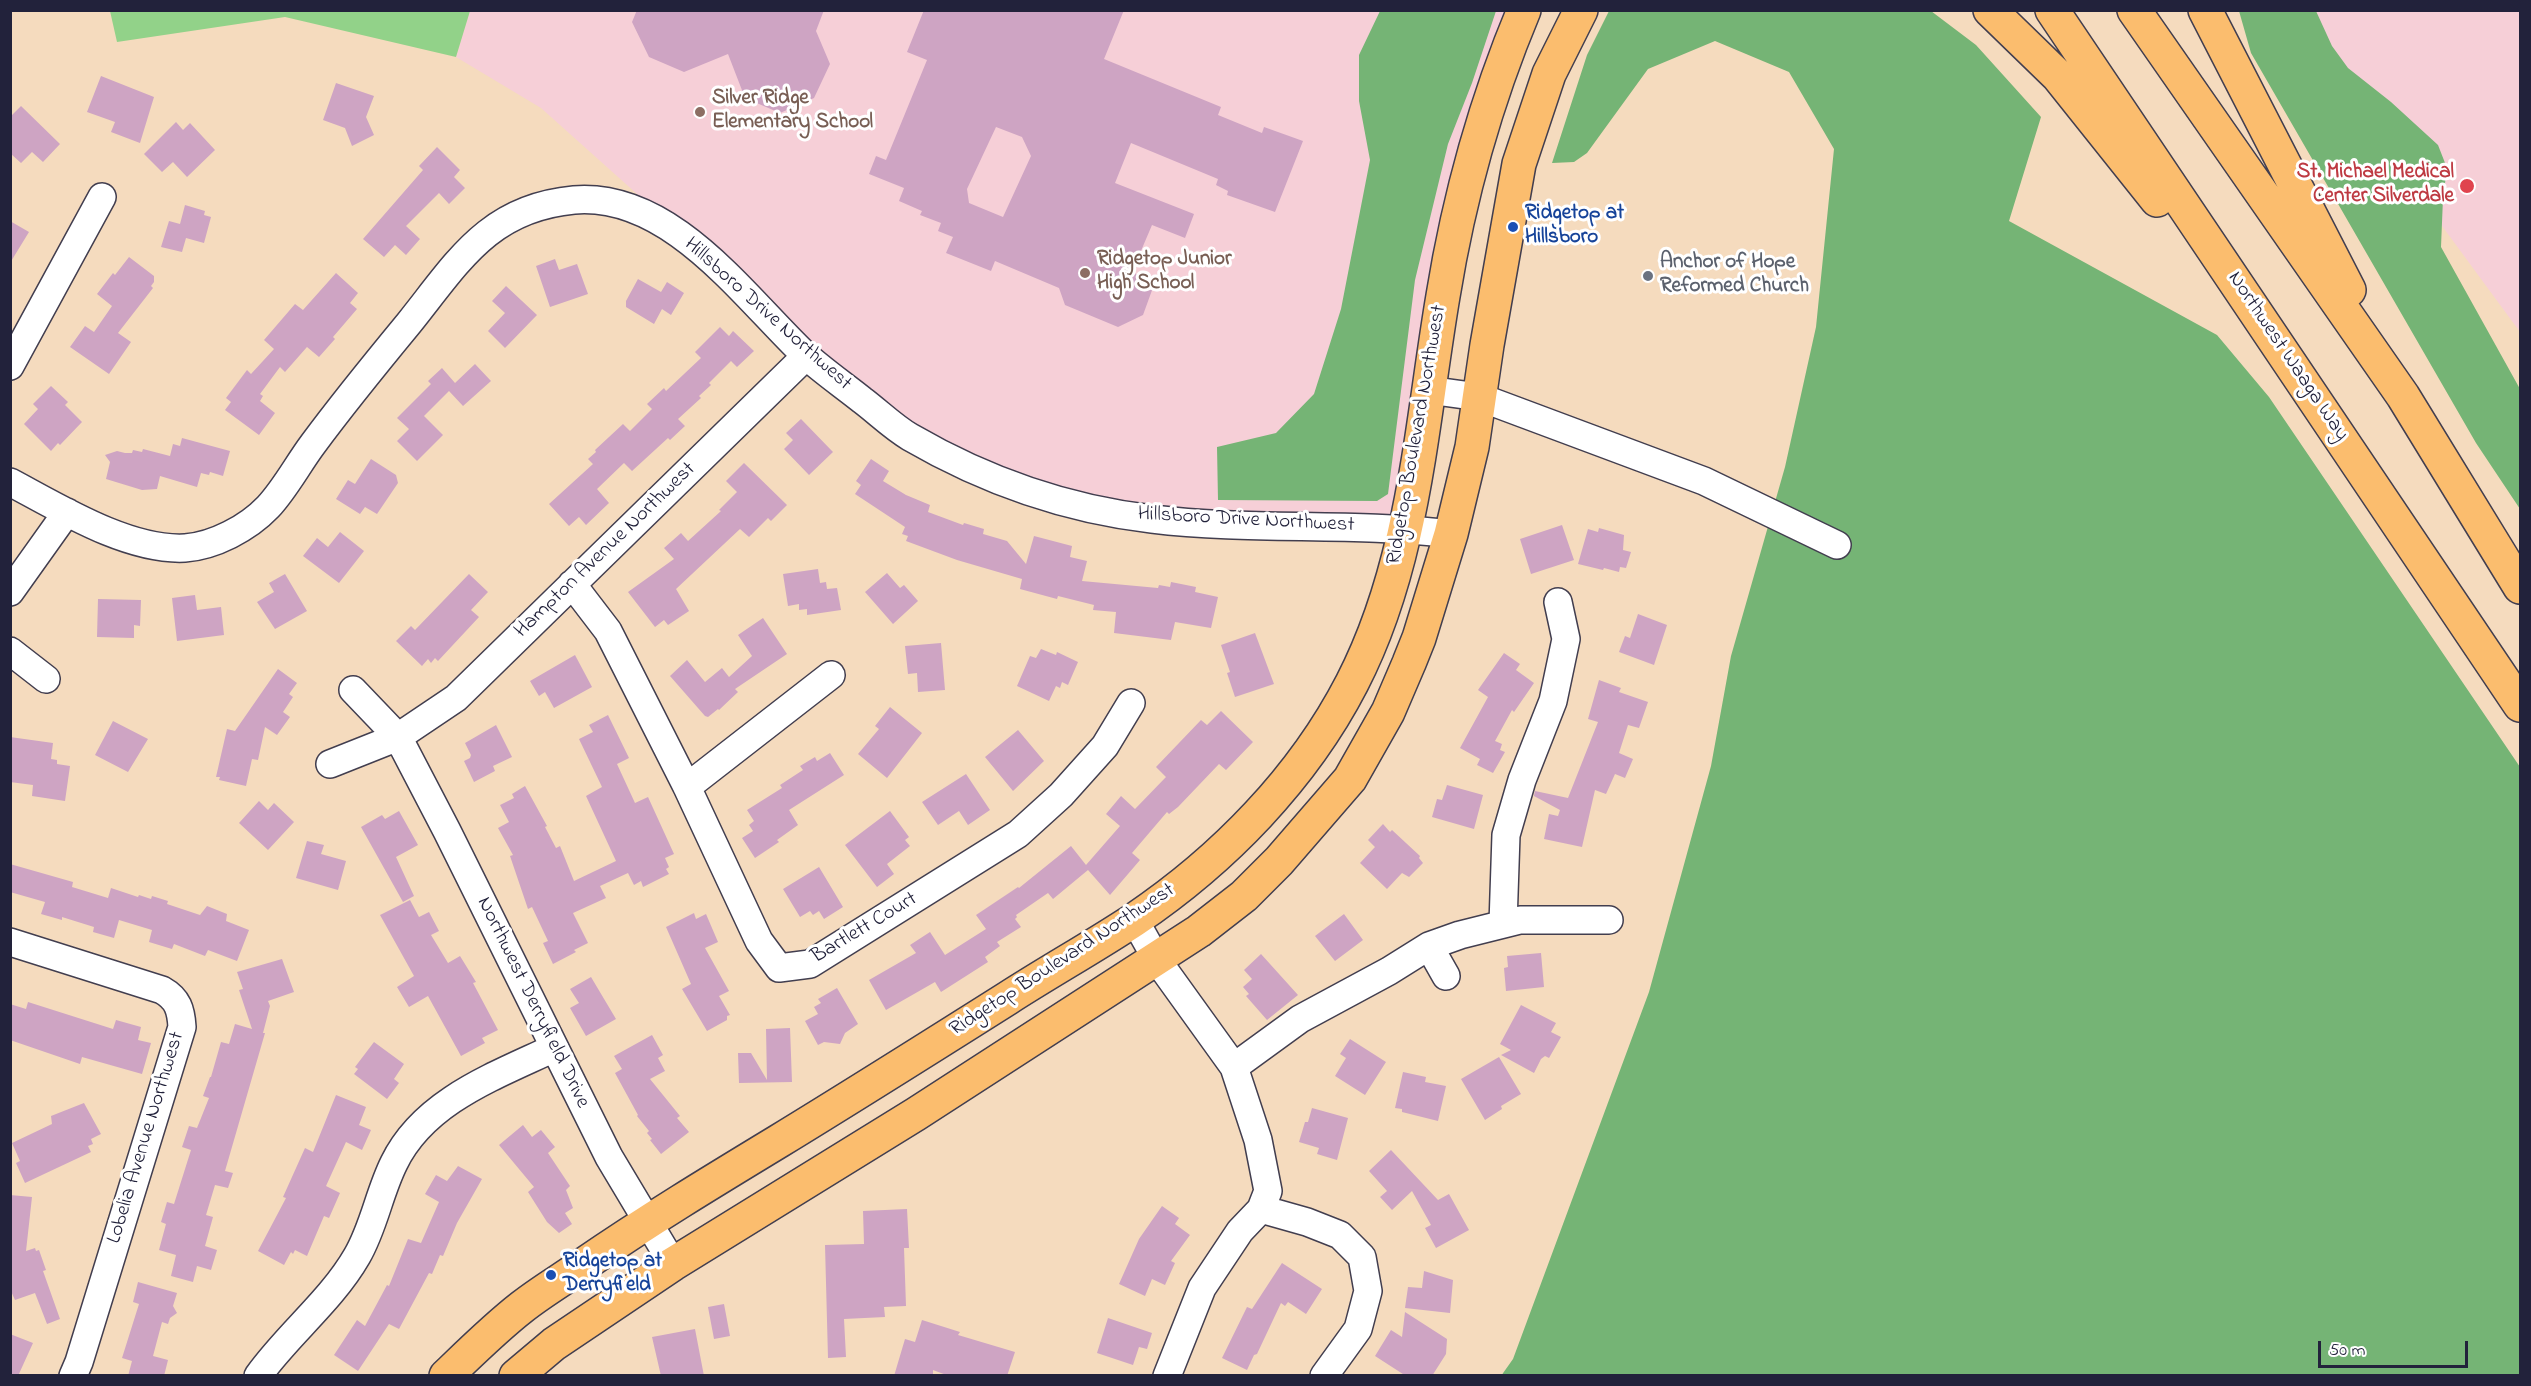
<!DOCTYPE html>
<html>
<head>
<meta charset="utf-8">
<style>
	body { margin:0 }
	#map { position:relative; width:2531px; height:1386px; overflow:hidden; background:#f5dbbe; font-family:"Indie Flower",sans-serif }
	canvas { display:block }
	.frame { position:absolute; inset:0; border:12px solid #22223b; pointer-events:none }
	.scale { position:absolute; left:2318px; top:1341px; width:150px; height:27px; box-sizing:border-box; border:3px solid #22223b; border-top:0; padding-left:8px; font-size:18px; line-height:21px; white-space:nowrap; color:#22223b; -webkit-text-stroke:4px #fff; paint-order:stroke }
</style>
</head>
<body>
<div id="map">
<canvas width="2531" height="1386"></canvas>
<div class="frame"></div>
<div class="scale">50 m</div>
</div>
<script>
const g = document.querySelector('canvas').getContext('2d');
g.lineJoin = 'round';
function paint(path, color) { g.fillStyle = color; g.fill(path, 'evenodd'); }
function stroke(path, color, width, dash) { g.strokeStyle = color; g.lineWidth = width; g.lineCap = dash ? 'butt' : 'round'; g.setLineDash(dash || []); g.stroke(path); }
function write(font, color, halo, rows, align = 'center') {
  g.font = font + ' "Indie Flower",sans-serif'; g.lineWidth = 6; g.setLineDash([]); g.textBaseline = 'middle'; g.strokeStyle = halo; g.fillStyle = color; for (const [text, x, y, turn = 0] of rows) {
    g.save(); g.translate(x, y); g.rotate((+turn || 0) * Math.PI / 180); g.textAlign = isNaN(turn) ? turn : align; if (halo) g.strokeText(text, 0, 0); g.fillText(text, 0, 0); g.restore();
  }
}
paint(new Path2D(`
	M470,10L1524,11L1513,35L1407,529L1151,519L906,435L541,108L456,57Z
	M2303,11H2520V332L2306,41Z`), '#f6cfd7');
paint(new Path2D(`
	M110,11H470L456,57L285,17L117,42Z`), '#92d289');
paint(new Path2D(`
	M1380,11H1496L1472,83L1448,144L1415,280L1388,494L1377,501L1218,500L1217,447L1276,433L1314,394L1341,309L1370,160L1359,101V55Z
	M1609,11H1931L1976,45L2041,117L2009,221L2217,335L2269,397L2520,767V1375L1501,1376L1513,1359L1649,992L1711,766L1731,656L1785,467L1816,327L1834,149L1789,72L1715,41L1648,69L1587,153L1574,162L1552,163L1587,55Z
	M2239,11H2316L2332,46L2348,68L2391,102L2438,145L2447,168L2443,198L2441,247L2520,389V509L2476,443L2251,53Z`), '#75b475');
paint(new Path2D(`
	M637,10H824L816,31L830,64L814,98L780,113L745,98L728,54L684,72L649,57L632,22Z
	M924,10H1124L1104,59L1221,107L1218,115L1262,133L1264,127L1303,141L1275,212L1227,195L1228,191L1216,185L1218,179L1131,143L1115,183L1194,214L1185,238L1152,225L1132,272L1155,282L1143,315L1118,327L1065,305L1059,288L995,261L991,271L946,253L953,237L938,231L941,223L920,215L922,211L899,201L904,188L869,174L876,156L886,160L927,60L907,52ZM996,127L1022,137L1031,156L1003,217L969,203L967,189Z
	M101,76L154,97L140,143L111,132L115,122L87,112Z
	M336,83L374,96L366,117L374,135L352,146L345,128L323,120Z
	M21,106L60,144L43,162L32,152L21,163L10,153V117Z
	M176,122L183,130L190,123L215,150L187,177L173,162L162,172L144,154Z
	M437,147L460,170L454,177L465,188L449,204L439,193L406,226L420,239L406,255L395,245L384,257L363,239L423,170L419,166Z
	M185,205L205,211L204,215L211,217L204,243L186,238L182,252L161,247L169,221L180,224Z
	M10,221L29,232L10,263Z
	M129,257L154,276V282L151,286L153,288L118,333L131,342L109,374L70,347L85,326L94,332L112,306L97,294L113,273L115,275Z
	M555,259L559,270L577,264L588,294L550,307L536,266Z
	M336,273L358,293L350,303L357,309L333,337L335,339L319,357L307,347L285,372L280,367L260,394L263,396L260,401L275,413L259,435L225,410L231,402L226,398L247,370L251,374L274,349L264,340L295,304L303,310Z
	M638,279L661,292L667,282L684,293L671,315L662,309L654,324L626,307V301Z
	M506,286L537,315L505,348L488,331L505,313L492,301Z
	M720,327L729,336L733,331L754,351L737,367L731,361L709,383L711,385L699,396L701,398L678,419L685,426L670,440L668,438L632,471L624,463L597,489L609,503L586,525L579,517L569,526L549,504L593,464L588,459L596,452L595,450L623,424L630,431L652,409L647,404L664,388L666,391L701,358L695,352Z
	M475,364L491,381L463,406L449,391L424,416L443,435L417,461L397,441L409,429L397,418L431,384L428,381L442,368L455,383Z
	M51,386L68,402L65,405L82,422L60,445L58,443L51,451L24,424L38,409L33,404Z
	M801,419L833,452L809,475L784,449L793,440L786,433Z
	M182,438L230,451L223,476L210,472L209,475L201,473L197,487L160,476L157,489L142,490L106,479L110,462L105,455L117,451L125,453H132L133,450L142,452L143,449L170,456L173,444L180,446Z
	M371,459L396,475L398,483L377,514L365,507L360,514L336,499L348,480L355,484Z
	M871,459L889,471L883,481L906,495L930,505L928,512L963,525L964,523L984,529L983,534L1007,541L1026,564L1034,536L1072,546L1070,557L1087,561L1082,581L1158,588L1159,585L1170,587L1171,582L1196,587L1195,592L1218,597L1211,628L1175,622L1171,640L1114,633L1116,612L1093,610L1094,605L1058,596L1057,599L1020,589L1022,579L957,560L906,541L908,536L902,534L905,527L855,494L861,485L856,481Z
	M744,463L787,505L771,521L768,518L749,537L740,529L676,589L689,611L668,625L664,620L655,627L628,592L674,559L664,548L681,533L688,541L721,511L719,510L737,492L726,481Z
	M1562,525L1574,560L1531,574L1520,539Z
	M1599,528L1624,535L1623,550L1631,552L1626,568L1620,567L1619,572L1604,568L1603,570L1578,564L1588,529L1598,532Z
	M340,532L364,551L339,583L303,556L317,538L328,547Z
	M818,569L820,583L826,582L827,589L837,588L841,610L807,615V609L799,610V604L788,606L783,574Z
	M887,573L900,588L904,585L918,601L893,624L865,592Z
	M285,574L307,611L275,629L257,602L274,592L269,583Z
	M469,574L488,592L471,610L479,617L438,661L435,658L431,663L428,659L422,666L396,641L411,626L415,630Z
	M195,595L197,610L221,607L224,635L177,641L172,598Z
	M98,599L141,600L140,626L134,625V638L97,637Z
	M1638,614L1667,625L1654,665L1619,652L1625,636L1630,638Z
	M763,618L787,654L735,689L738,692L719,710L718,709L708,717L705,716L670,676L687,660L705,682L722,668L729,677L752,656L738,635Z
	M1255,633L1274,684L1235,697L1227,673L1230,672L1221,645Z
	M941,643L945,690L918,692L917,673L908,674L905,646Z
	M1041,649L1056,655L1057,652L1078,662L1068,685L1062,682L1060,688L1056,686L1049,701L1017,686L1030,656L1036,658Z
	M1504,653L1520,664L1516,670L1534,683L1514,712L1512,710L1495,741L1502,744L1500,750L1505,752L1493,773L1477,765L1480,759L1460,748L1488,697L1478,690Z
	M575,655L592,687L554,708L545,692L539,696L530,681Z
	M278,669L297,683L289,694L293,697L283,712L290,717L277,735L265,727L258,760L252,759L246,786L219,780L220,777H216L227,729L235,731Z
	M1599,680L1621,688L1619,692L1648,702L1639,728L1628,725L1619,753L1633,759L1625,778L1615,774L1606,794L1595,790L1582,847L1544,839L1549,814L1558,816L1560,810L1534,796L1535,791L1568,798L1598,722L1588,719Z
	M890,707L922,733L887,778L858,754L879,729L875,726Z
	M1221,711L1253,742L1226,770L1219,764L1178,807L1169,814L1167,812L1132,853L1140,860L1110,895L1088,870L1053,899L1048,893L1016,915L1017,917L1015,919L1021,927L997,942L1000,946L985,957L988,962L941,992L935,982L886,1010L869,980L916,953L910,945L930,932L945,955L986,929L976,915L1018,887L1019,888L1071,846L1086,865L1120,826L1106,814L1121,796L1135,809L1166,777L1156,767L1201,720L1207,725Z
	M608,715L629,758L617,764L635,803L648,797L674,854L665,858L669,867L666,869L669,874L643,887L641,881L634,885L628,873L600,886L606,898L573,913L588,943L574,950L576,952L553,964L543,943L548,941L532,907L528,909L510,856L513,855L498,828L509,822L500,805L514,798L512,794L525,786L547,826L545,827L556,848L560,846L574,881L616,861L586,796L602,787L579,739L593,732L589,725Z
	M113,721L148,739L128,772L95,755Z
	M496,725L512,757L493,766L495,771L474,782L464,761L470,758L471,755L465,743Z
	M1018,730L1044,761L1013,791L985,757Z
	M10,737L53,743L51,759L57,760V764L70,766L65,801L32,796L33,785L10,782Z
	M830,753L844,775L789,810L798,825L777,840L779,842L755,858L742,838L753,831L749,825L754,821L747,810L782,788L780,785L803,770L800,766L815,757L817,761Z
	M966,774L990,810L968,825L959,811L938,825L922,802Z
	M1447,785L1483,795L1474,829L1432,817L1437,799L1442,800Z
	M259,801L268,810L274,803L294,822L268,850L239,823Z
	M399,811L418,845L396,857L414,896L403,902L361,827L382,815L385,819Z
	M890,811L909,837L905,840L910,846L887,864L894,874L877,887L845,845Z
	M1383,824L1390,832L1392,830L1420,856L1419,858L1423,863L1409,877L1402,873L1387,889L1360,863L1375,847L1368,840Z
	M307,841L324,845L321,854L346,861L338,890L296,878Z
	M10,864L73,882L72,887L108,898L111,888L138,897L139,895L151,899L152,896L168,901L167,904L200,915L207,906L227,914L226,921L249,930L237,961L208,950L205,956L174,944L172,949L149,942L152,930L119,920L114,938L93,932L94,927L62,917V920L41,914L45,902L10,892Z
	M819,867L843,907L824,919L819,911L813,915L810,911L800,917L783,889Z
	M410,900L419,917L429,912L439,931L431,935L448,963L460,956L476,982L473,983L498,1030L482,1038L485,1043L461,1056L428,996L409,1007L397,987L414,976L380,915Z
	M694,913L696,919L706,914L718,942L705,948L729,991L719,996L730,1015L727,1016V1020L707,1031L682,989L691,984L666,927Z
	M1344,914L1363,940L1335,961L1315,936Z
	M1541,953L1544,987L1506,991L1504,968L1508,967L1507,956Z
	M1261,954L1298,995L1267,1020L1246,996L1249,994L1243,987L1252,979L1244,970Z
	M282,959L294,992L268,1001L270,1006L263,1033H265L225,1171L233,1173L228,1188L215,1185L206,1215L213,1217L205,1246L217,1250L211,1270L197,1266L193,1282L171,1276L176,1255L159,1250L166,1224L161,1222L167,1202L174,1204L191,1150L182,1147L189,1126L197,1128L209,1098L203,1096L210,1077H211L221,1042L229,1044L235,1024L252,1029L239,990L243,989L237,972Z
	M591,977L616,1019L586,1036L570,1008L579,1003L570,989Z
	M837,988L858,1024L845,1033L840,1044L824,1042L818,1045L805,1021L818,1014L814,1007L821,1003L818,999Z
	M28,1002L113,1029L116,1020L141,1027L138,1040L151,1043L142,1074L82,1057L80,1064L10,1040V1004L26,1009Z
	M1521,1005L1556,1023L1551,1032L1561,1037L1549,1058L1545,1056L1541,1059L1534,1073L1501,1055L1511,1050L1500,1044Z
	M790,1028L792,1082L739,1083L738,1053H751L767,1080L766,1029Z
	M652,1035L663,1055L658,1058L665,1071L650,1079L680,1116L677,1118L689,1132L661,1154L650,1140L652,1139L647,1133L649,1131L637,1116L638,1115L615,1073L622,1069L614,1056Z
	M1350,1039L1386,1062L1365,1095L1335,1076L1346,1058L1340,1054Z
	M374,1042L404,1064L394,1079L399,1083L387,1099L354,1074L358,1069L355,1067Z
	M1499,1057L1521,1094L1501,1106L1502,1109L1485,1120L1461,1079Z
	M1403,1072L1426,1077L1425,1082L1446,1086L1438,1121L1402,1112V1109L1395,1108Z
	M336,1095L366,1107L359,1125L371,1130L362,1150L346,1142L326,1186L340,1193L329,1218L324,1216L307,1256L295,1250L293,1254L291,1252L284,1265L258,1251L286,1198L283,1197L305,1148L313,1152Z
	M84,1103L101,1134L91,1139L93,1144L88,1146L91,1152L25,1183L16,1163L20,1161L12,1143L52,1124L51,1116Z
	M1312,1108L1348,1118L1337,1160L1317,1154L1319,1148L1299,1142L1305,1122H1308Z
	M523,1125L532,1137L541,1130L555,1147L548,1153L570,1186L566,1190L573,1208L565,1213L572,1224L559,1233L547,1222L528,1192L534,1187L499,1145Z
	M1391,1150L1438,1200L1449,1194L1469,1230L1436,1248L1425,1228L1431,1225L1412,1191L1392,1210L1380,1197L1387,1191L1369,1171Z
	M458,1166L482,1179L457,1223L443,1256L440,1255L432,1274L429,1273L399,1329L389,1324L358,1371L334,1355L357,1320L365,1326L387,1285L389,1286L408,1239L421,1243L439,1202L425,1194L436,1175L447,1181Z
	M10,1195L32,1197L26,1251L35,1248L36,1251L39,1250L46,1270L43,1271L60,1319L47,1324L35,1293L15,1300L10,1289Z
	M1162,1206L1179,1218L1175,1224L1190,1235L1171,1261L1175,1263L1165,1285L1152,1279L1145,1296L1119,1284L1139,1239Z
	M907,1209L909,1248H904L906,1306L884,1307L885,1317L844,1319L846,1357L828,1358L825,1245L864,1244L863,1211Z
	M1282,1263L1322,1289L1306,1314L1288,1302L1285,1306L1281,1303L1257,1354L1254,1355L1247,1370L1222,1358L1247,1307L1252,1309Z
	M1424,1271L1453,1280L1450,1313L1405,1308L1408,1287L1422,1288Z
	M138,1282L177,1293L173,1306L177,1313L170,1318L168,1324L162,1322L153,1356L168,1360L164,1376H128L132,1361L122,1358L139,1304L133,1302Z
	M724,1304L730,1336L714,1339L708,1307Z
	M1405,1312L1447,1339L1446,1354L1432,1376H1406L1375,1356L1391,1330L1402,1337Z
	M1108,1318L1152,1333L1147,1349L1139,1347L1133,1365L1097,1353Z
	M922,1320L960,1332L958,1335L1015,1352L1007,1376H949L933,1370V1376H894L905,1339L915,1342Z
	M695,1329L704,1376H661L652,1337Z
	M10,1334L33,1343L18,1376H10Z`), '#cea4c3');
const minor = new Path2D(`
	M10,366L102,197
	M1428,390L1479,397L1704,481L1837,545
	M10,482C59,508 128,551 185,548C214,546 248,528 268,507C285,489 298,464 313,444C344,402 376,363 409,323C458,262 488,208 574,200C669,192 741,293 802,352C820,369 842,384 862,400C878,412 893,427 910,437C984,480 1066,509 1152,519C1251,531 1352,522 1451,534
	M572,584L608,631L687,787L759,941L779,968L810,964L1018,834L1061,795L1105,746L1131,703
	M10,592L67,512
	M10,651L46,679
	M353,690L398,737L447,831L609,1157L673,1264
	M330,764L398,737L456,698L806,356
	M687,787L831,675
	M1134,919L1157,960L1234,1067L1258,1140L1268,1191L1261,1209L1240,1231L1202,1288L1167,1376
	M1503,924L1506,835L1522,780L1553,701L1566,639L1558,602
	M10,942L162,990C178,999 181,1010 182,1027L79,1362L73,1376
	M1429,946L1446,976
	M1234,1067L1300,1019L1389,971L1429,946L1460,935L1520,920H1609
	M1261,1209L1307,1222L1340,1235L1362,1257L1368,1291L1358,1329L1324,1376
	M258,1376C288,1334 331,1301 357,1256C374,1227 379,1193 394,1163C424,1101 495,1076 554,1048`);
const major = new Path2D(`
	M446,1376C471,1352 495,1328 522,1307C541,1292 563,1279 583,1265C647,1221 713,1181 779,1141C856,1094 932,1046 1008,998C1050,971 1093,947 1134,920C1223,860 1303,778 1352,683C1414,563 1421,426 1443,296C1459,197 1485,103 1524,10
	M516,1376L554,1344L673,1264L916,1114L1199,931L1244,896L1279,861L1350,779L1388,712L1409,663L1419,638L1451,534L1472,447L1487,345L1519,164L1549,74L1581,10`);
const highway = new Path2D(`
	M1990,10L2058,76L2157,200
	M2052,10L2520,705
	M2134,10L2403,396L2520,587
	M2205,10L2349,290`);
stroke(minor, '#423e4f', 30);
stroke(major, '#423e4f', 36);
stroke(highway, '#423e4f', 36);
stroke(minor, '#fff', 27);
stroke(major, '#fbbd6e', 33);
stroke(highway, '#fbbd6e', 33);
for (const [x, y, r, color] of [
	[700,112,6,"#8d6e63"],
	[2467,186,8,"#e0444e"],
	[1513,227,6,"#1a4fb4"],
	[1085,273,6,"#8d6e63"],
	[1648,276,6,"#6b7280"],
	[551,1275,6,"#1a4fb4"]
]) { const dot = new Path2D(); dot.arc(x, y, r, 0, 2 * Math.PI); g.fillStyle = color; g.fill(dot); stroke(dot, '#fff', 2); }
write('bold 21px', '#785e54', '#fff', [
	["Silver Ridge",712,100],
	["Elementary School",712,124],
	["Ridgetop Junior",1097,261],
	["High School",1097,285]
], 'left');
write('bold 21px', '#be3a42', '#fff', [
	["St. Michael Medical",2454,174],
	["Center Silverdale",2454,198]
], 'right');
write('bold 21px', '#164399', '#fff', [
	["Ridgetop at",1525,215],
	["Hillsboro",1525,239],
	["Ridgetop at",563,1263],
	["Derryfield",563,1287]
], 'left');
write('bold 21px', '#5b616d', '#fff', [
	["Anchor of Hope",1660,264],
	["Reformed Church",1660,288]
], 'left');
write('21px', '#22223b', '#fff', [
	["Hillsboro Drive Northwest",767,315,42],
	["Northwest Waaga Way",2287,357,56],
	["Ridgetop Boulevard Northwest",1418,435,-80],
	["Hillsboro Drive Northwest",1246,521,3],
	["Hampton Avenue Northwest",606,551,-44],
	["Bartlett Court",865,929,-31],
	["Ridgetop Boulevard Northwest",1063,961,-33],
	["Northwest Derryfield Drive",532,1003,64],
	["Lobelia Avenue Northwest",147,1138,-73]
]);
</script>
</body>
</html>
